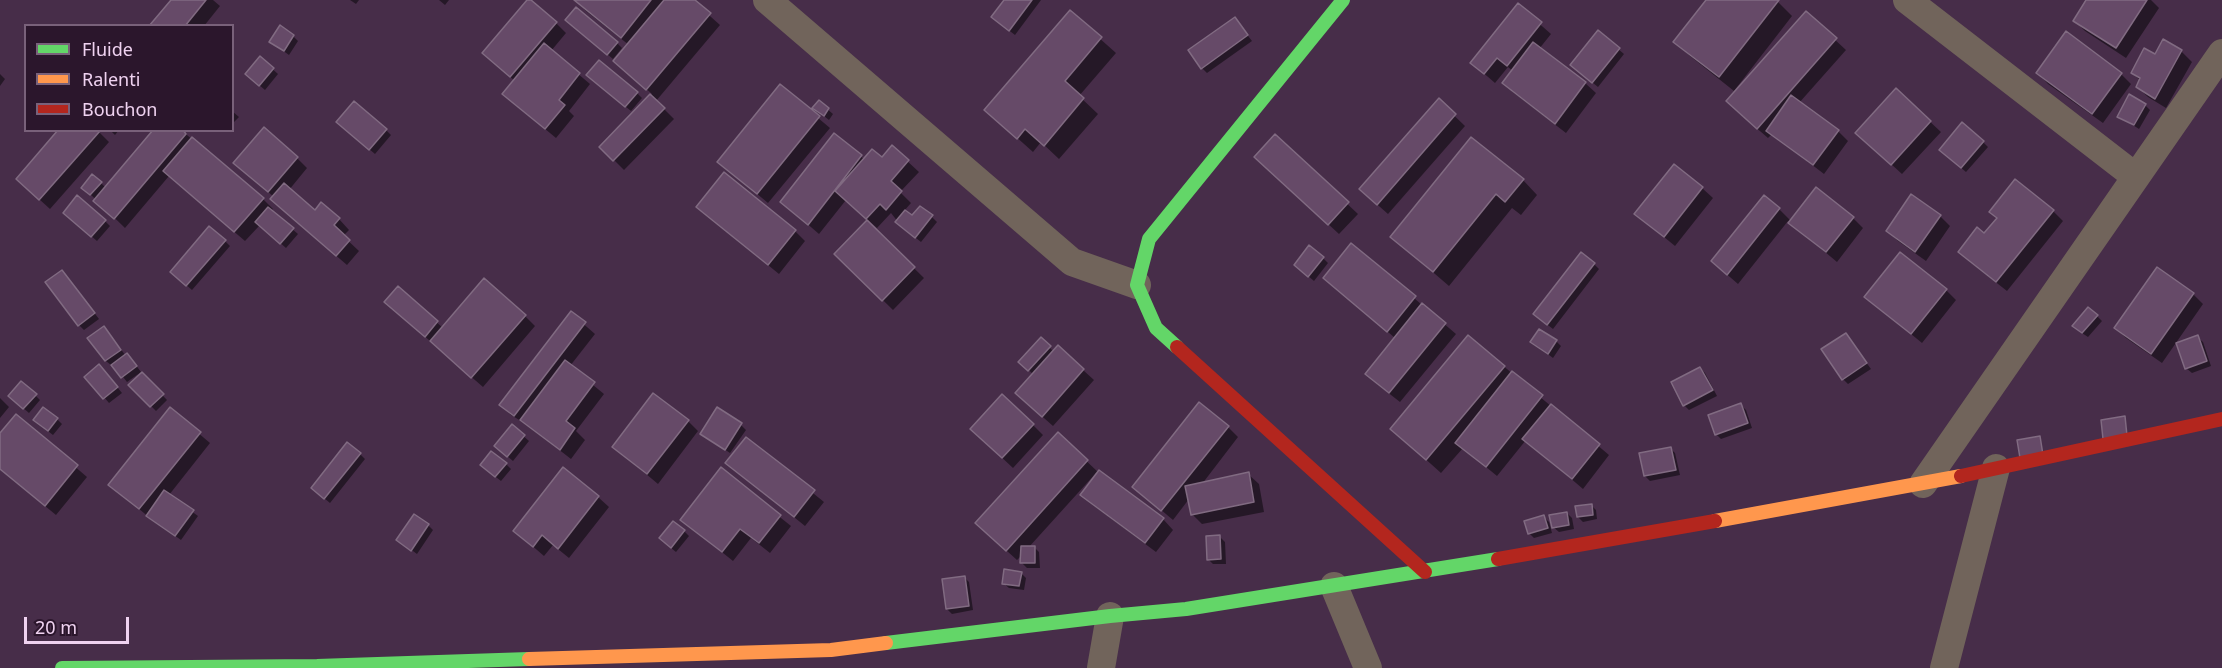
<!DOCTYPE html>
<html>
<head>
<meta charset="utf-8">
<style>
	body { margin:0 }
	#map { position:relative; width:2222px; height:668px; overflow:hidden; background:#472d49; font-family:"Noto Sans",sans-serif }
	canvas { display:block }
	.legend { position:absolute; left:24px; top:24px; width:210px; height:108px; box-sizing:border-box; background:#2b162c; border:2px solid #79617a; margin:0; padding:8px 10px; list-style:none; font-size:18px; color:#efd2f0 }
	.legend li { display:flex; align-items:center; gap:12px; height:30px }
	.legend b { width:30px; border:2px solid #79617a }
	.scale { position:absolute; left:24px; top:617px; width:105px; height:27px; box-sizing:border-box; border:3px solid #efd2f0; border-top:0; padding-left:8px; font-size:18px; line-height:21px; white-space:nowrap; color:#efd2f0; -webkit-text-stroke:4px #2b162c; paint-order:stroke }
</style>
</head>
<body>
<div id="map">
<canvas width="2222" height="668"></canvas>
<ul class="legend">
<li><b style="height:8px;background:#63d668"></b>Fluide</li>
<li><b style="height:8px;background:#ff974d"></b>Ralenti</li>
<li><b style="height:8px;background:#b3261e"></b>Bouchon</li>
</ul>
<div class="scale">20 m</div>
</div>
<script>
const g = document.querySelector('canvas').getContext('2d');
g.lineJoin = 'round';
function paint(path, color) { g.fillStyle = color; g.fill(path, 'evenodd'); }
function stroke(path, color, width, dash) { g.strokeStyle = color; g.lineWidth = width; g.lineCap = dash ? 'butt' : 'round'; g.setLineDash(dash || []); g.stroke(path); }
paint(new Path2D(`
	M173,0H213L220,6L204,26H151Z
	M350,0H359L356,4Z
	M439,0H449L445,5Z
	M576,0H692L720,25L656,101L674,119L624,170L601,147L652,94L615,61L629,45L586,11Z
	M1005,0H1041L1015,35L998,22Z
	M1708,0H1776L1792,16L1734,91L1690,56L1675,42Z
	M2088,0H2151L2159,8L2126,58L2085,31L2074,20Z
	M1518,5L1551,34L1539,49L1585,83L1596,93L1566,133L1514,93L1504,83L1513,71L1508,67L1495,83L1472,63Z
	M1070,12L1116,53L1079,96L1098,114L1059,159L1041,142L1033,152L986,110Z
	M1806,13L1846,50L1799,103L1838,131L1848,141L1824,174L1772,134L1768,138L1738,112Z
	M1235,19L1252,41L1207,73L1202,68Z
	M556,23L566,33L551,51L590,84L569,111L574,116L556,138L515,104V81L494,63Z
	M572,25L617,43L622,48L613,59Z
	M1598,32L1624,54L1598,87L1577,70Z
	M293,36L298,41L289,55L271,42Z
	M2164,41L2181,51L2192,62L2166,108L2148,97L2137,87L2141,81L2132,73L2156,56Z
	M260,58L278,74L265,90L252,79Z
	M2038,73L2121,74L2131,84L2103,123L2048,84Z
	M0,74L5,79L0,86Z
	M593,80L637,93L642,98L631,111Z
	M780,86L830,128L768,203L719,162Z
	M1896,90L1941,132L1902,174L1868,143Z
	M1439,101L1465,126L1388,214L1371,199Z
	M819,102L833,114L829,120L814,108Z
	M2145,105L2150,110L2139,129L2119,116Z
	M232,111L239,117L232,124Z
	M343,127L386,130L391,135L375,154Z
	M61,130H97L109,142L50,209L28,189Z
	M110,130H119L115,135Z
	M181,130L263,199L273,209L271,211L298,234L286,248L260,225L245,241L169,176L125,228L88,192L101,183L106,188Z
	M835,135L865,160L882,159L892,147L919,172L900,192L911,203L904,211L912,217H932L937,222L921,242L902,227L891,213L877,228L846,200L819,234L782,202Z
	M1275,136L1358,214L1339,234L1266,167Z
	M1983,142L1988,147L1966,172L1946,155Z
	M297,158L307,168L289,190L315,212L339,219L349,230L343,236L359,251L347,265L283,210L274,197L246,173Z
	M1523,180L1537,195L1521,215L1512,208L1449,286L1392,237Z
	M1702,188L1713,198L1675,246L1636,214Z
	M1779,209L1791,221L1853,218L1863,228L1837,262L1788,221L1738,284L1723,271Z
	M2053,211L2063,221L2007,291L1970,262L1984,235L1998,219L1991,212Z
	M1940,216L1950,226L1926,261L1898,241L1888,231Z
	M709,217L795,231L805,241L779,274Z
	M70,218L105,221L110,226L97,241Z
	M867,222L924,278L893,310L836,254Z
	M225,241L230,246L192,290L177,277Z
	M1352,245L1456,334L1400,402L1377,384L1395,338L1325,278Z
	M1323,258L1328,263L1314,281L1301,270Z
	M1594,264L1599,269L1553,329L1540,319Z
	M67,277L99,319L84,330L79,325Z
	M398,288L443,328L525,316L535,326L483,387L391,307Z
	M1946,290L1956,300L1922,343L1866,297Z
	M2193,294L2203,304L2162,363L2126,338L2116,328Z
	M571,313L595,334L570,366L604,394L576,431L585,440L571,459L526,424L511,415L501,405Z
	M2097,316L2102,321L2088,337L2079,331Z
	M108,333L126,356L132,360L141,372L127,382L113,364L111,365L106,361L89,338Z
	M1846,335L1871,369L1848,384L1843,379Z
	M1469,337L1609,455L1583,489L1526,440L1497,476L1463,448L1441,473L1392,429Z
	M2197,337L2203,342L2211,366L2192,373L2186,368Z
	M1041,339L1054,352L1083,370L1094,380L1053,426L1027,403L1033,374L1020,362Z
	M1556,341L1561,346L1553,358L1532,342Z
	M1700,368L1705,373L1717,396L1689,410L1684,405Z
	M104,371L122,393L109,403L87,377Z
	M142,374L167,400L156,411L130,385Z
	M35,395L40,400L29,413L15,401Z
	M0,398L9,407L0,418Z
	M1741,405L1746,410L1752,428L1721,439L1716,434Z
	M171,410L210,443L169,495L198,516L181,540L150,518L110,485Z
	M16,416L87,477L56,515L0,469V435Z
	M57,419L62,424L53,435L40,425Z
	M688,421L698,431L658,484L614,447Z
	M741,425L746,430L730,453L702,434Z
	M1033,425L1043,435L1013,468L982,439Z
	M512,426L529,441L513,461L501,451Z
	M1228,427L1238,437L1202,484L1248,474L1259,484L1264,512L1202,524L1192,514L1189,499L1173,520L1134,487Z
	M1058,434L1099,473L1163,519L1173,530L1156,552L1093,505L1082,495L1097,475L1096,473L1029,547H1034L1039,552L1040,568H1027L1022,563V555L1017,560L987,533Z
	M746,439L824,502L805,526L727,463Z
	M1670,448L1675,453L1680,475L1650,481L1645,476Z
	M360,454L365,459L330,503L318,493Z
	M506,464L511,469L501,481L487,470Z
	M721,470L791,526L770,553L751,538L733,561L682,520Z
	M598,497L609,507L569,558L553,545L544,556L515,531Z
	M1591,505L1596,510L1597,519L1583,522L1578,517Z
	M1567,513L1572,518L1574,529L1559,532L1553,527Z
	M1544,517L1549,522L1552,533L1534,538L1529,533Z
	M428,525L433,530L417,554L398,540Z
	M684,531L689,536L676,552L665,543Z
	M1220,537L1225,542L1226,564H1213L1208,559Z
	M1021,573L1026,578L1024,590L1009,588L1003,583Z
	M964,577L969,582L973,610L952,614L947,609Z`), '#0007');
const building = new Path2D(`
	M171,0H206L185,26H149Z
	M527,0H531L557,22L510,77L482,53Z
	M574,0H651L621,38Z
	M664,0H695L711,13L646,90L613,61Z
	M1004,0H1032L1009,31L991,17Z
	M1706,0H1779L1719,77L1673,42Z
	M2086,0H2147L2116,48L2073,21Z
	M1518,3L1542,22L1507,66L1497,58L1484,74L1470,63Z
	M576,7L618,42L607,55L565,20Z
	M1070,10L1102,37L1065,81L1084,98L1044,146L1025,129L1017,139L984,110Z
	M1806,11L1837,38L1757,129L1726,101Z
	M1235,17L1248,35L1201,69L1188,50Z
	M280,25L294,35L284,51L269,42Z
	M1598,30L1620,48L1592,83L1570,65Z
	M2066,31L2122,73L2092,114L2036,73Z
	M2163,39L2182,50L2155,99L2136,87L2140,78L2131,73L2144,48L2155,54Z
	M1533,42L1586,82L1555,124L1502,83Z
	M544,43L580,73L559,100L565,105L545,129L502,94Z
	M260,56L274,68L259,86L245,74Z
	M599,60L638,92L625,107L586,75Z
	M780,84L820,116L757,194L717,162Z
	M1896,88L1931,121L1891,165L1855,133Z
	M650,94L665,108L613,161L599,147Z
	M2129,94L2146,104L2134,125L2117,117Z
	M1791,95L1839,130L1813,165L1766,131Z
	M1439,98L1456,114L1377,205L1359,189Z
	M819,100L829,108L824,116L812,108Z
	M354,101L387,129L369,150L336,122Z
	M1962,122L1984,141L1961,168L1939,150Z
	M264,127L298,157L268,192L233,163Z
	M58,130L100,131L39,200L16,179Z
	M153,130H183L186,134L114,219L93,201Z
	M834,133L862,155L808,225L780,202Z
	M1275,134L1349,202L1328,225L1254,157Z
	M192,137L264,198L234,232L163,171Z
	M1471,137L1524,179L1505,202L1496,194L1433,272L1390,237Z
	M892,145L909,160L891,181L902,191L886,210L880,204L866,219L835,191L872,149L882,157Z
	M1674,164L1703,187L1664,237L1634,214Z
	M724,172L796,230L768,265L696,207Z
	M92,174L102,182L90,195L81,188Z
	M2015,179L2054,210L1996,282L1958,252L1977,227L1984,233L1997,218L1989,212Z
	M284,183L315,210L321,202L340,218L334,225L350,240L336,256L270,199Z
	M1816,187L1854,217L1826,252L1788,223Z
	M1911,194L1941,215L1915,252L1886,231Z
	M77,195L106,220L91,237L63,213Z
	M1764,195L1780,208L1727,275L1711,261Z
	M920,206L933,215L915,238L895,222L905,210L912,215Z
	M268,207L294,228L280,244L255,222Z
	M867,220L915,267L882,301L834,254Z
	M209,226L226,240L186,286L170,272Z
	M1351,243L1416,296L1387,332L1323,278Z
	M1309,245L1324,257L1308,277L1294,265Z
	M1581,252L1595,263L1547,325L1533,314Z
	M1900,252L1947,289L1911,334L1864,297Z
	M2157,267L2194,293L2151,354L2114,328Z
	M62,270L95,313L78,326L45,282Z
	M484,278L526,315L471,378L430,341Z
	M398,286L438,321L425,337L384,302Z
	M1422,303L1446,323L1389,393L1365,374Z
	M2088,307L2098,315L2082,333L2072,326Z
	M571,311L586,322L514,416L499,405Z
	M104,326L121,350L105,361L87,338Z
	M1539,329L1557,340L1548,354L1530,342Z
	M1846,333L1867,363L1842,380L1821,349Z
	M1468,335L1505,366L1426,460L1390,429Z
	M2198,335L2207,361L2185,369L2176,343Z
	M1041,337L1051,346L1028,371L1018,362Z
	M1058,345L1084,369L1042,417L1015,393Z
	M127,353L137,366L121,378L111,365Z
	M565,360L595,382L566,421L575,428L560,450L520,420Z
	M99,364L118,387L103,399L84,377Z
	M1700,367L1713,390L1683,406L1671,382Z
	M1512,371L1543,395L1486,467L1455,443Z
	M142,372L164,394L150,407L128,385Z
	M21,381L37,394L23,409L8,396Z
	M653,393L689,420L647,474L612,447Z
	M1002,394L1034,424L1002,458L970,429Z
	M1199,402L1229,426L1161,511L1132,487Z
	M1741,403L1748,423L1715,435L1708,415Z
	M1551,404L1600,444L1572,479L1522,439Z
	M43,407L58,418L48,431L33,420Z
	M170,407L201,432L139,509L108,485Z
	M717,407L742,423L725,450L700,434Z
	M16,414L78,465L45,506L0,469V433Z
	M2125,416L2127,436L2103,439L2101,420Z
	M512,424L525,435L507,457L494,446Z
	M1058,432L1088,460L1006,551L975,523Z
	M2040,436L2043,455L2020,458L2017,440Z
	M746,437L815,490L794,517L725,463Z
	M347,442L361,453L324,499L311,488Z
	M1671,447L1676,470L1644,476L1639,453Z
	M491,451L507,463L495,477L480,465Z
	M563,467L599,496L558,549L542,535L533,547L513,531Z
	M721,467L781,515L759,543L740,529L722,552L680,520Z
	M1099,470L1164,518L1145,543L1080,495Z
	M1249,472L1254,502L1191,515L1185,486Z
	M164,490L194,510L175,536L146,516Z
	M1592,504L1593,515L1577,517L1575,506Z
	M1567,512L1569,525L1552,528L1549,515Z
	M414,514L429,524L411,551L396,540Z
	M1544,515L1548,528L1528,534L1524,521Z
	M673,521L685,530L671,548L659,538Z
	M1220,535L1221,559L1207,560L1206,536Z
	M1021,546H1035V563H1020Z
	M1004,569L1022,572L1019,586L1002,584Z
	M965,576L969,606L946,609L942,579Z`);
paint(building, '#664a68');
stroke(building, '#816b82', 1.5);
stroke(new Path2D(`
	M767,0L1072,262L1137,285
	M1907,0L2136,177
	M1923,484L2222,53
	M1334,586L1368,668
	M1101,668L1110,616
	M1944,668L1996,468`), '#71645b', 28);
stroke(new Path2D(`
	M1177,347L1156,328L1137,285L1149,239L1343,0
	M886,643L1110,616L1186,609L1498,559
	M62,668L317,666L529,659`), '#63d668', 14);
stroke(new Path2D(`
	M1715,521L1961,476
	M529,659L831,650L886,643`), '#ff974d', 14);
stroke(new Path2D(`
	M1177,347L1425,572
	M1961,476L2222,419
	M1498,559L1715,521`), '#b3261e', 14);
</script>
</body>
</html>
